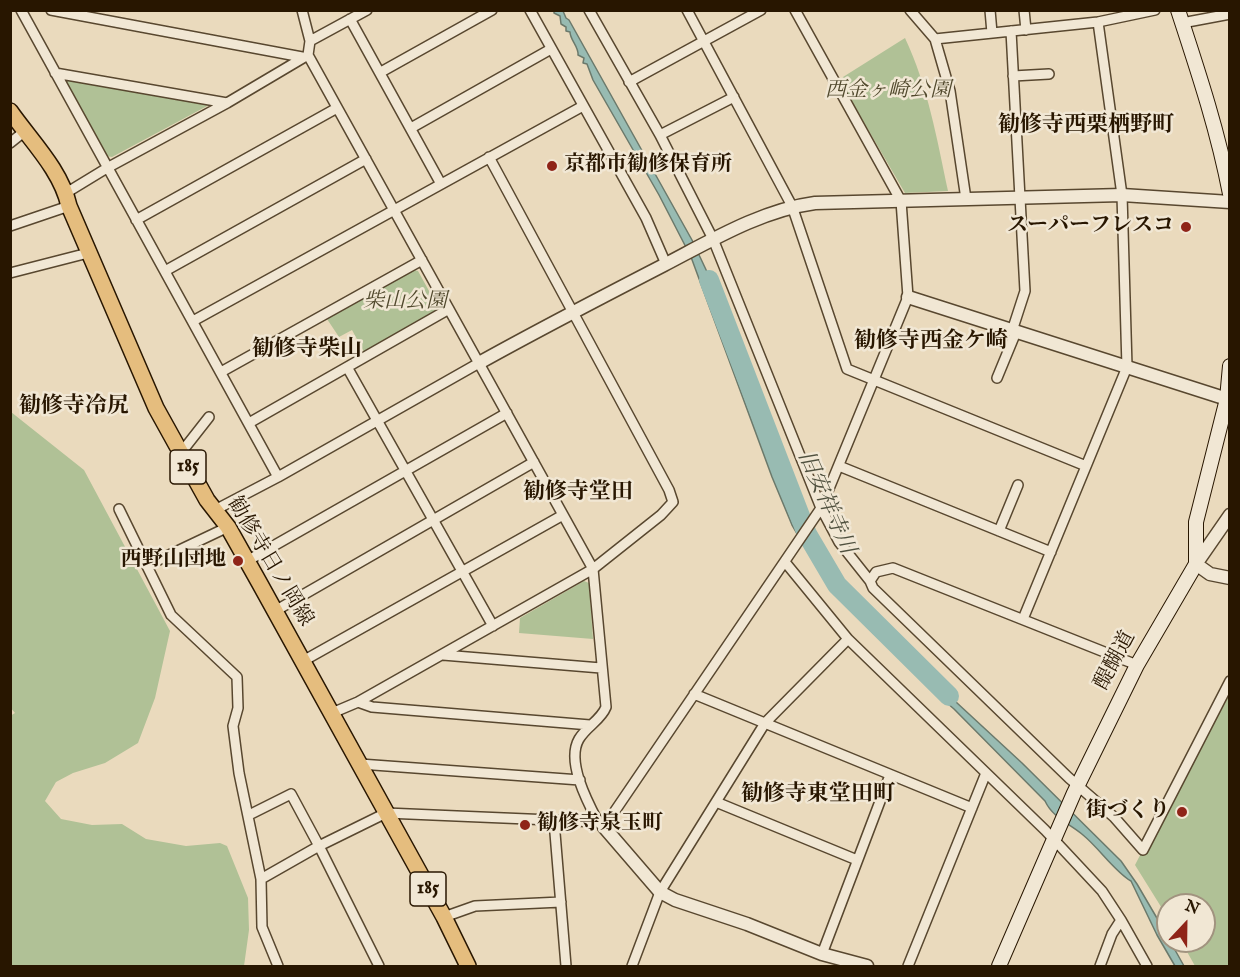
<!DOCTYPE html>
<html>
<head>
<meta charset="utf-8">
<style>
	body { margin:0 }
	#map { position:relative; width:1240px; height:977px; overflow:hidden; background:#eadabd; font-family:"IM FELL English",serif }
	canvas { display:block }
	.frame { position:absolute; inset:0; border:12px solid #281600; pointer-events:none }
	.north { position:absolute; left:1156px; top:893px; width:60px; height:60px; box-sizing:border-box; background:#f1e7d4; border:2px solid #a1937f; border-radius:50%; rotate:22deg; font-size:16px; font-weight:700; line-height:24px; text-align:center; color:#281600 }
	.north::after { content:''; display:block; margin:auto; width:21px; height:27px; background:#8f2418; clip-path:polygon(50% 0,100% 100%,50% 72%,0 100%) }
</style>
</head>
<body>
<div id="map">
<canvas width="1240" height="977"></canvas>
<div class="frame"></div>
<div class="north">N</div>
</div>
<script>
const g = document.querySelector('canvas').getContext('2d');
g.lineJoin = 'round';
function paint(path, color) { g.fillStyle = color; g.fill(path, 'evenodd'); }
function stroke(path, color, width, dash) { g.strokeStyle = color; g.lineWidth = width; g.lineCap = dash ? 'butt' : 'round'; g.setLineDash(dash || []); g.stroke(path); }
function write(font, color, halo, rows, align = 'center') {
  g.font = font + ' "IM FELL English","Noto Serif JP",serif'; g.lineWidth = 5; g.setLineDash([]); g.textBaseline = 'middle'; g.strokeStyle = halo; g.fillStyle = color; for (const [text, x, y, turn = 0] of rows) {
    g.save(); g.translate(x, y); g.rotate((+turn || 0) * Math.PI / 180); g.textAlign = isNaN(turn) ? turn : align; if (halo) g.strokeText(text, 0, 0); g.fillText(text, 0, 0); g.restore();
  }
}
paint(new Path2D(`
	M905,38C928,87 937,139 948,191L905,193L841,83L843,77Z
	M67,78L199,100L209,105L112,157L106,156L65,80Z
	M414,270L418,271L439,309L438,312L364,352L352,330L339,337L327,319Z
	M11,412L84,470L170,631L155,698L138,743L105,763L73,773L56,782L45,801L61,819L92,825L122,824L146,839L186,846L220,843L227,846L248,898L249,930L244,966H11L10,716L15,713L10,707Z
	M584,581L589,583L593,639L519,633L520,618Z
	M1229,682V966H1195L1181,941H1204V905H1168V918L1135,865Z`), '#b0c196');
const water = new Path2D(`
	M554,11H563L566,18L569,20L692,240L717,293L721,322L739,358L742,377L787,493L811,545L832,573L846,598L864,617L1022,763L1121,861L1137,884L1168,937V941H1170L1184,966H1175L1157,935L1131,881C1115,872 1099,848 1083,835C1070,824 1053,818 1045,801L954,709L924,683L896,654L873,633L832,589L809,554L792,525L772,477L691,257L659,195L593,80L587,64L583,63L584,58L578,55C579,47 570,40 570,32L566,31V27L561,24L560,16L554,13Z`);
paint(water, '#98bbb2');
stroke(water, '#6b796b', 1.5);
stroke(new Path2D(`
	M709,280L807,534L837,585L949,696`), '#98bbb2', 20);
const minor = new Path2D(`
	M21,10L278,477
	M51,10L302,57
	M302,10L310,41L308,55L593,569L606,707C601,720 587,726 579,739C566,761 587,801 598,822
	M530,10L646,218L666,264
	M589,10L660,135L713,239L821,508L839,542L870,581L873,588L1069,778L1114,817L1143,850L1230,681
	M687,10L792,206L847,369L1086,466
	M910,10L935,39L950,91L966,199
	M990,10L992,33
	M1024,10L1026,30
	M350,19L441,184
	M1182,23L1230,14
	M1011,31L1025,291L1012,331
	M935,39L1098,22L1155,10
	M310,41L367,10
	M381,72L492,10
	M55,73L227,103
	M1013,76L1049,74
	M629,82L761,10
	M411,128L551,49
	M660,135L734,97
	M10,143L25,131
	M66,193L107,168L227,103L308,55
	M136,220L337,108
	M10,226L69,206
	M165,271L366,159
	M10,273L88,253
	M193,321L583,106
	M347,367L493,626
	M221,372L422,260
	M997,378L1016,332
	M249,423L449,309
	M180,454L209,417
	M839,466L1051,552
	M119,509L171,615L237,677L238,708L233,726L239,773L261,879L262,927L278,966
	M215,510L278,477L479,363
	M999,531L1018,485
	M247,561L507,413
	M785,562L848,639L1045,830L1102,891L1121,920L1147,966
	M148,565L228,527
	M870,581L876,572L893,568L1137,665
	M275,611L534,462
	M1023,619L1127,367L1122,195L1098,22
	M443,655L601,668
	M303,661L563,515
	M694,694L972,808
	M358,702L372,707L590,725
	M332,713L358,702L593,569L661,515L673,502L669,490L489,157
	M360,764L580,780
	M716,802L857,860
	M249,815L291,794L319,846L379,966
	M554,821L566,966
	M261,879L319,846L386,813L598,822L604,827L821,508L908,297L901,201L795,10
	M444,917L475,906L561,902
	M822,954L890,775
	M632,966L660,892L765,723L848,639
	M908,966L986,773
	M1100,966L1112,934L1121,920`);
const tertiary = new Path2D(`
	M908,297L1227,399
	M479,363C540,329 602,297 664,265C712,240 762,210 815,203L1122,195L1230,202
	M1230,515L1196,564L1210,574L1230,578
	M604,827L660,892L675,900L747,924L822,954L867,966`);
const secondary = new Path2D(`
	M1178,10C1198,71 1218,131 1230,194
	M999,966L1074,793L1137,665L1196,564V522L1227,399L1230,366`);
const primary = new Path2D(`
	M10,111C31,141 61,170 69,206L156,408L207,500L228,527L260,584L444,917L468,966`);
stroke(minor, '#58472f', 12);
stroke(tertiary, '#58472f', 15);
stroke(secondary, '#281600', 16);
stroke(primary, '#281600', 18);
stroke(minor, '#f1e7d4', 9);
stroke(tertiary, '#f1e7d4', 12);
stroke(secondary, '#f1e7d4', 14);
stroke(primary, '#e5bd7e', 15);
for (const [x, y, r, color] of [
	[552,166,6,"#8f2418"],
	[1186,227,6,"#8f2418"],
	[238,561,6,"#8f2418"],
	[1182,812,6,"#8f2418"],
	[525,825,6,"#8f2418"]
]) { const dot = new Path2D(); dot.arc(x, y, r, 0, 2 * Math.PI); g.fillStyle = color; g.fill(dot); stroke(dot, '#f1e7d4', 2); }
for (const [x, y, w] of [
	[188,467,36],
	[428,889,36]
]) { const box = new Path2D(); box.roundRect(x - w / 2, y - 17, w, 34, 4.5); g.fillStyle = '#f1e7d4'; g.fill(box); stroke(box, '#281600', 1.5); }
write('bold 20px', '#281600', null, [
	["185",188,467],
	["185",428,889]
]);
write('italic 21px', '#51492d', '#f1e7d4', [
	["西金ヶ崎公園",888,92],
	["柴山公園",405,303]
]);
write('bold 21px', '#281600', '#f1e7d4', [
	["京都市勧修保育所",564,166,"left"],
	["スーパーフレスコ",1174,227],
	["西野山団地",226,561],
	["街づくり",1170,812],
	["勧修寺泉玉町",537,825,"left"]
], 'right');
write('21px', '#281600', '#f1e7d4', [
	["勧修寺日ノ岡線",269,562,59],
	["醍醐道",1116,661,-62]
]);
write('bold 22px', '#281600', '#f1e7d4', [
	["勧修寺西栗栖野町",1086,126],
	["勧修寺西金ケ崎",931,342],
	["勧修寺柴山",307,350],
	["勧修寺冷尻",74,407],
	["勧修寺堂田",578,493],
	["勧修寺東堂田町",818,795]
]);
write('italic 22px', '#4f503e', '#f1e7d4', [
	["旧安祥寺川",825,503,66]
]);
</script>
</body>
</html>
